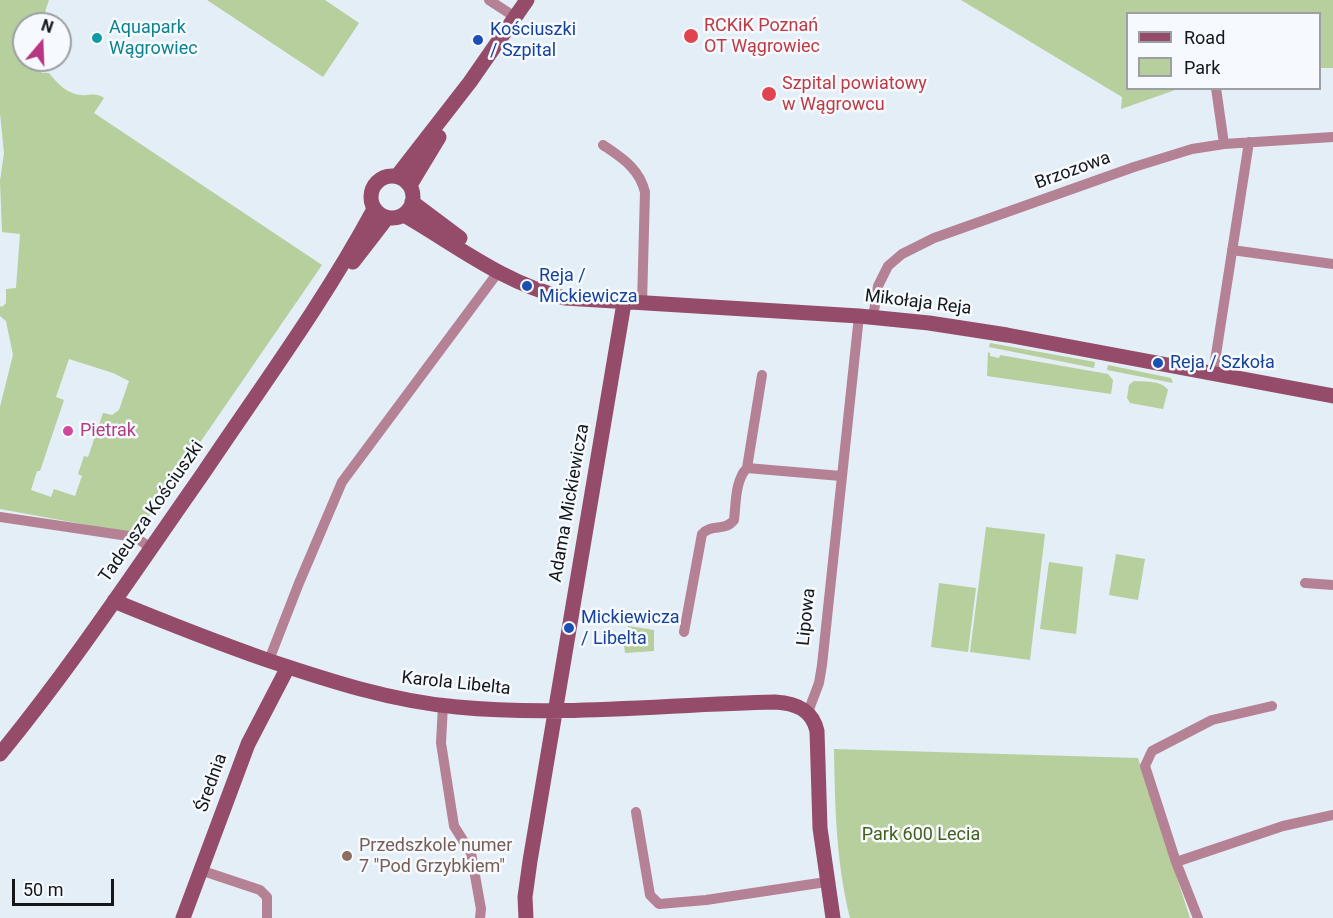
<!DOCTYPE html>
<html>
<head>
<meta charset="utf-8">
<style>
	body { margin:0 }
	#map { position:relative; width:1333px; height:918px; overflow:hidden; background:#e3eef6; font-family:Roboto,sans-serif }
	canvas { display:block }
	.legend { position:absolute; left:1126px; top:12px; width:195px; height:78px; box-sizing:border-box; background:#f6fafe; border:2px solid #9c9fa3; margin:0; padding:8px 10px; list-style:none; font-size:18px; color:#14171a }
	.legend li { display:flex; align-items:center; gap:12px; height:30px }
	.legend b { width:30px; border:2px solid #9c9fa3 }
	.north { position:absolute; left:12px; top:12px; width:60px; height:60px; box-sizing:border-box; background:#f6fafe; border:2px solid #9c9fa3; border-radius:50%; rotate:19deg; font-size:16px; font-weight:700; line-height:24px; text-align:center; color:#14171a }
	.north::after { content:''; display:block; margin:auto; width:21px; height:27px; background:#b63682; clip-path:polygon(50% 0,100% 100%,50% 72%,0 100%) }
	.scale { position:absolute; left:12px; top:879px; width:102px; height:27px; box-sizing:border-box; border:3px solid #14171a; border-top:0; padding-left:8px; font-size:18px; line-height:21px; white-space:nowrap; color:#14171a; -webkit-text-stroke:4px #f6fafe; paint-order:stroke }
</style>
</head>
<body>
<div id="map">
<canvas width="1333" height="918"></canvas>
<ul class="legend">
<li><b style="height:8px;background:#954c6b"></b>Road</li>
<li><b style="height:16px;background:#b7ce9d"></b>Park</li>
</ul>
<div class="north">N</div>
<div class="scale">50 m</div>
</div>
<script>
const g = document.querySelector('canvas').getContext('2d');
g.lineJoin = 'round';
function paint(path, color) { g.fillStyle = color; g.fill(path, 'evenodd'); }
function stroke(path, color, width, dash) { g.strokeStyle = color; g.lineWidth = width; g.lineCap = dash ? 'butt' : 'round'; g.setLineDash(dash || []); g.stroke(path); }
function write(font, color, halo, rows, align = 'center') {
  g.font = font + ' Roboto,sans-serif'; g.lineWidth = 5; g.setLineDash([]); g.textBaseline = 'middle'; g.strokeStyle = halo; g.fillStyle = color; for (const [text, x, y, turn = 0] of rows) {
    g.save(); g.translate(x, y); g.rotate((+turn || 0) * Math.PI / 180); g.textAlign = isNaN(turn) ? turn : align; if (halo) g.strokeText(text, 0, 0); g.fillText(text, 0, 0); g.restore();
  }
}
paint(new Path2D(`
	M0,0H49L41,24H24V60H41V73H49C57,83 67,94 81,95C91,96 95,92 104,98L94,113L322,265L135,537L82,524L0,509V407L13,355L6,321L0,316V306L2,307L6,303V289L16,288L20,234L2,232L0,181L4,153L0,113ZM69,359L113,373L129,381L119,410L112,415L103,413L88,457L84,456L78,474L82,476L75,496L54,489L51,497L31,490L37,471H40L64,400L56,397Z
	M207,0H325L359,23L323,77Z
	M961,0H1333V68H1320V14H1128V88L1178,89L1121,109L1122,97Z
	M990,343L1095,362L1094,368L989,347Z
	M988,352L990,353V356L999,358L1000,355L1108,374L1113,380L1111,394L987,376Z
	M1108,365L1171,378L1173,383L1107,370Z
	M1134,381C1146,382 1161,380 1168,390L1163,409L1130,403L1127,398L1129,385Z
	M986,527L1045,534L1030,660L970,652Z
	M1116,554L1145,559L1138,600L1109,595Z
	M1049,562L1083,567L1076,634L1040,629Z
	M939,583L976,588L968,652L931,647Z
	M628,626L654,630V651L625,653L624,645Z
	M834,749L1138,758L1190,918H850C836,862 835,807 834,749Z`), '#b7ce9d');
stroke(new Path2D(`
	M489,0L515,17
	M1216,88L1224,144
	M603,145C622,158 639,168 645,192L642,304
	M1232,250L1333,264
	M873,317L878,286L888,266L902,254L934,238L1134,167L1192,149L1224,144L1333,137
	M1213,374L1249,142
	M747,468L762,375
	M0,517L135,537L151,548
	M1305,583L1333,585
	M684,632L702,534C712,523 725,532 734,520C736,504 735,480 747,468L841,476
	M269,660L299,583L342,482L499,271
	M443,705L441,743L454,826L471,853L481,909L480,918
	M808,712L819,683L822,665L859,316
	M636,812L650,895L659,904L706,900L826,882
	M1176,862L1283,826L1333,815
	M200,870L260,890L267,897V918
	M1198,918L1176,862L1145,766L1152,751L1212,720L1272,706`), '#b58195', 10);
stroke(new Path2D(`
	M371 197a21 21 0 1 1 42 0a21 21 0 1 1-42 0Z
	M397,176L470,82L527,0
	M410,185L439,137
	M412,202L460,238
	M404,215C456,245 505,284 565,298L859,316L929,323L1007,335L1333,396
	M353,262L387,218
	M114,601C165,622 216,642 267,660C330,681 391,701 457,707C562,717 669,704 775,702C795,703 812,709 817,731L820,828L833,918
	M0,754C73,665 136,569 202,475C261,387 324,302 374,209
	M183,918L248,744L288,667
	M526,918L525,897L530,861L624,303`), '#954c6b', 15);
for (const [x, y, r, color] of [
	[691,36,8,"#e0444e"],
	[97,38,6,"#0f9aa8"],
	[478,40,6,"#1a4fb4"],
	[769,94,8,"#e0444e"],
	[527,286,6,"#1a4fb4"],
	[1158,363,6,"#1a4fb4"],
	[68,431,6,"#d1479c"],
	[569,628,6,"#1a4fb4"],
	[347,856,6,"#8d6e63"]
]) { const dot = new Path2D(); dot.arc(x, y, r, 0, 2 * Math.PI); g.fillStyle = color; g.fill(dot); stroke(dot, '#f6fafe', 2); }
write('18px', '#be3a42', '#f6fafe', [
	["RCKiK Poznań",704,26],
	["OT Wągrowiec",704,47],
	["Szpital powiatowy",782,84],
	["w Wągrowcu",782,105]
], 'left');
write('18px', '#0d838f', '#f6fafe', [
	["Aquapark",109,28],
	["Wągrowiec",109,49]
], 'left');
write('18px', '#164399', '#f6fafe', [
	["Kościuszki",490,30],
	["/ Szpital",490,51],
	["Reja /",539,276],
	["Mickiewicza",539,297],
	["Reja / Szkoła",1170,363],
	["Mickiewicza",581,618],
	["/ Libelta",581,639]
], 'left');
write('18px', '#14171a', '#f6fafe', [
	["Brzozowa",1073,171,-20],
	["Mikołaja Reja",918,303,7],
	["Adama Mickiewicza",570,503,-80],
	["Tadeusza Kościuszki",152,512,-55],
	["Lipowa",807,617,-84],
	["Karola Libelta",456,684,6],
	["Średnia",212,783,-70]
]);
write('18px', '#b23c85', '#f6fafe', [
	["Pietrak",80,431]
], 'left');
write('18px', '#45601b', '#f6fafe', [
	["Park 600 Lecia",921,835]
]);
write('18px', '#785e54', '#f6fafe', [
	["Przedszkole numer",359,846],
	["7 \"Pod Grzybkiem\"",359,867]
], 'left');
</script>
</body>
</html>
